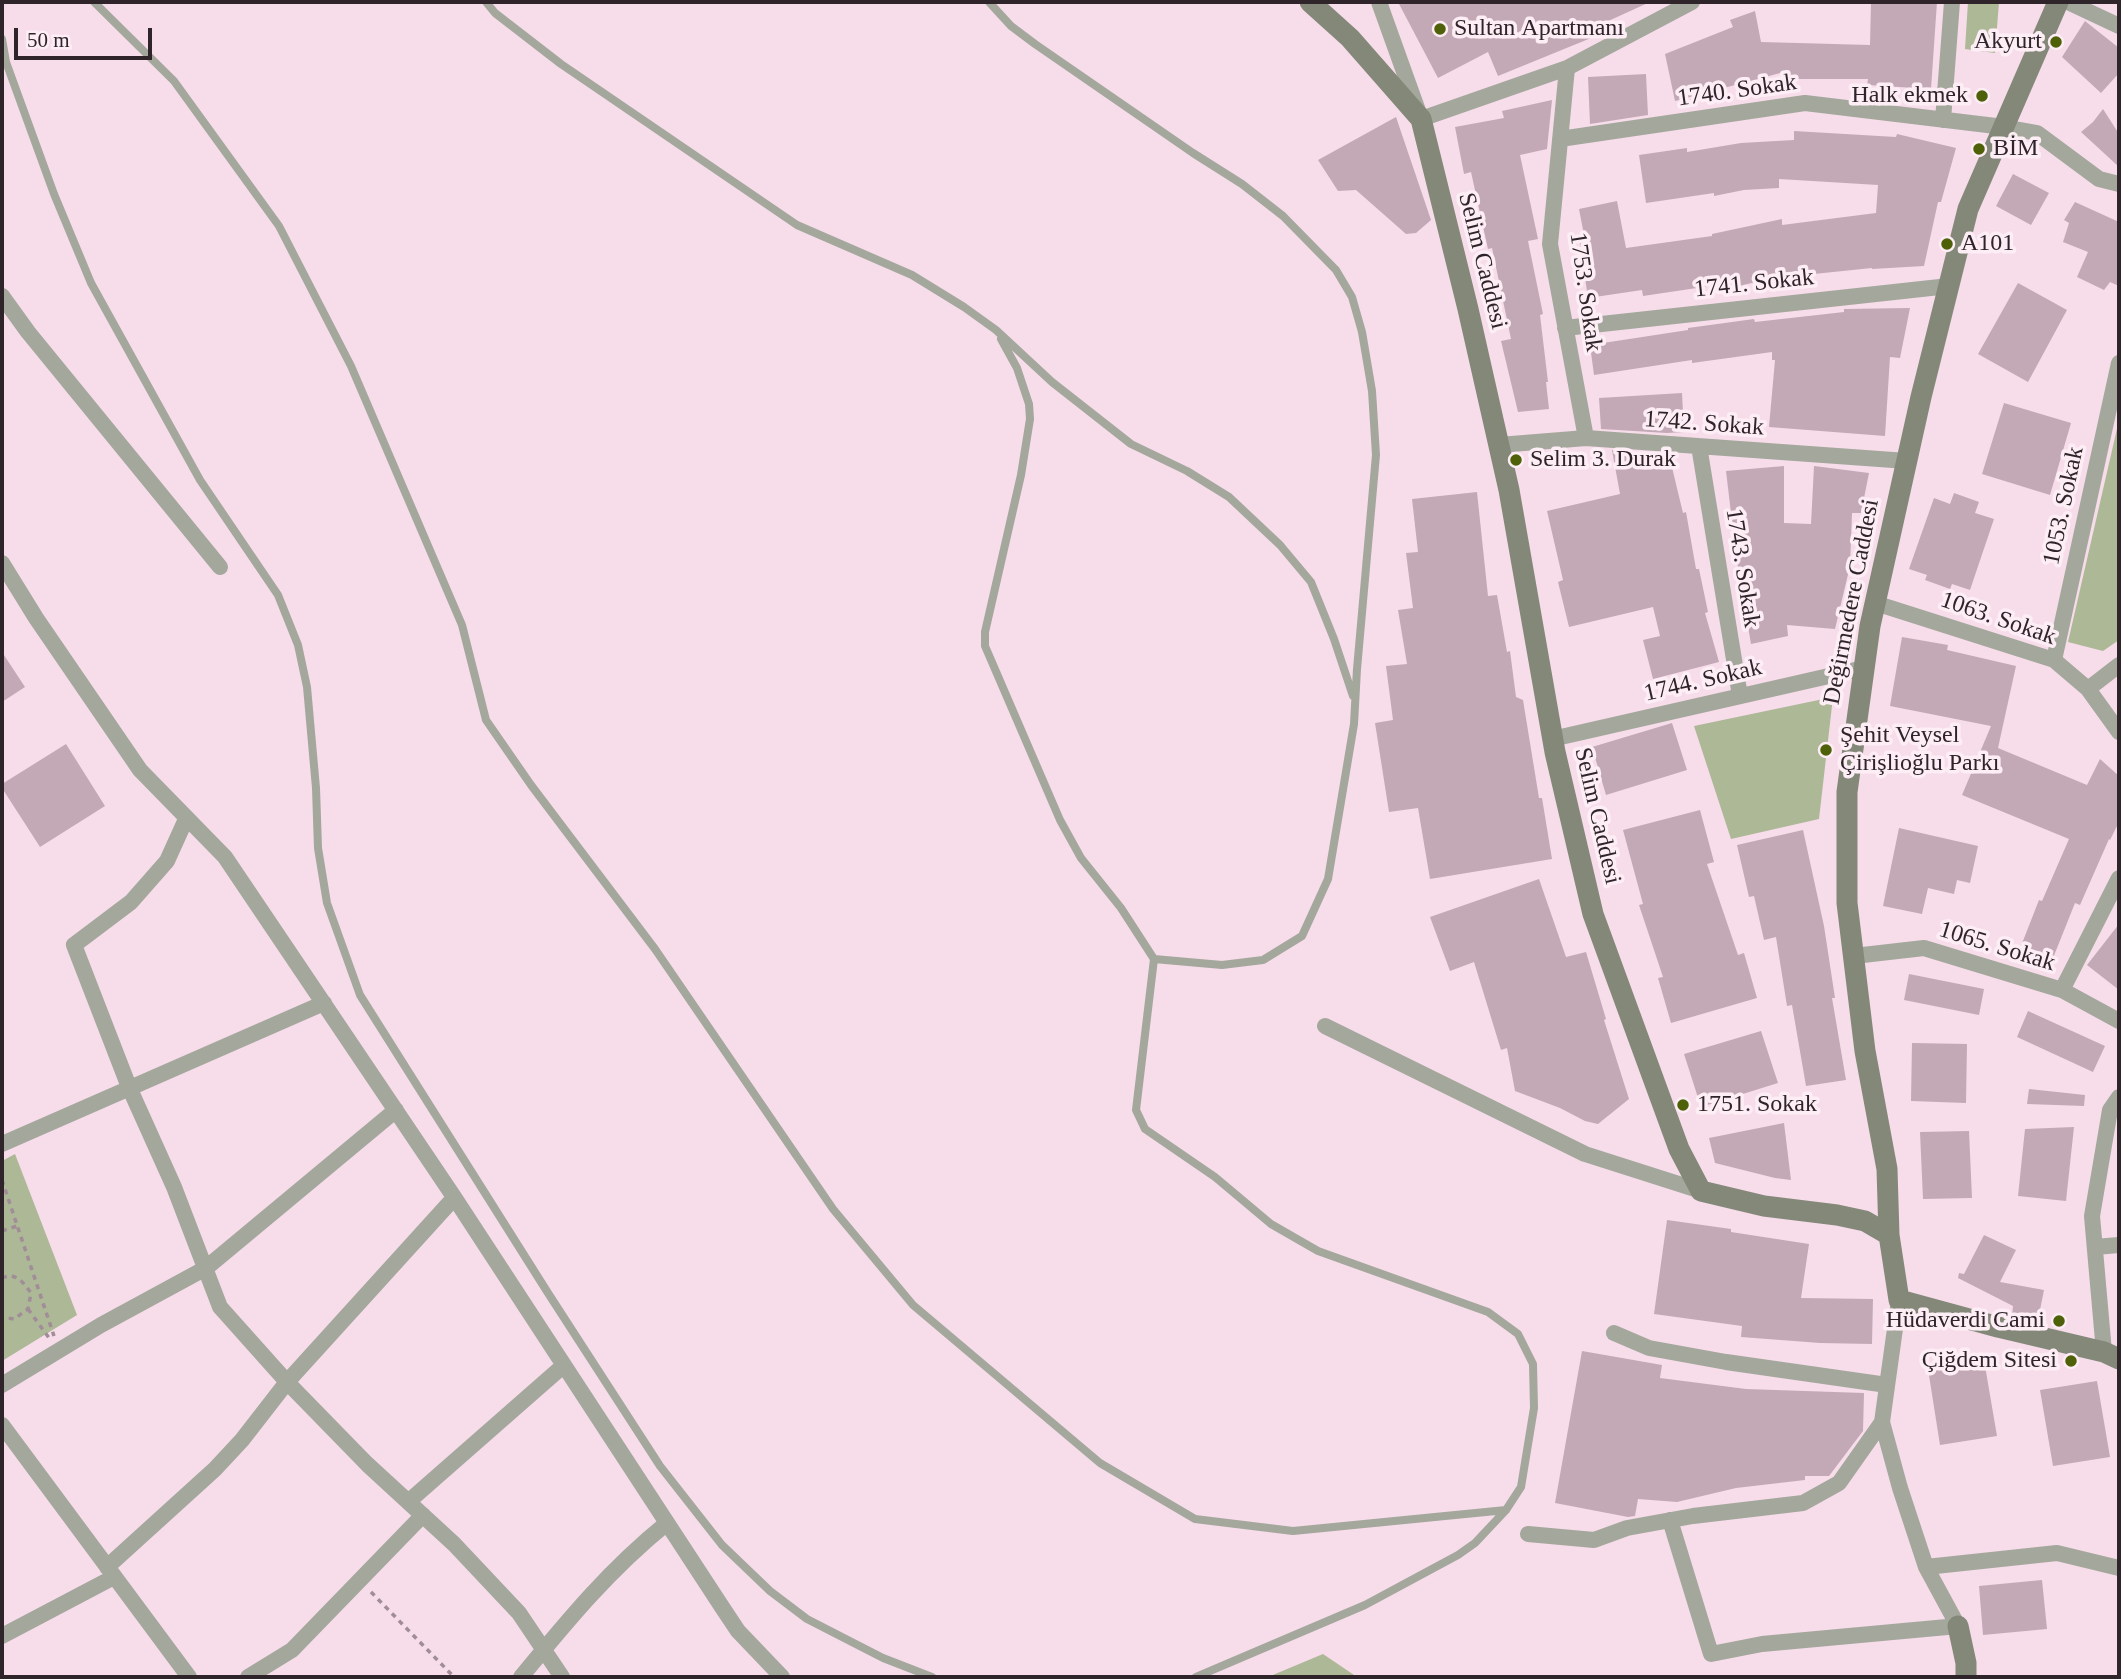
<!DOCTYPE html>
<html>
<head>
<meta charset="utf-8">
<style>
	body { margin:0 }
	#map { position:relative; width:2121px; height:1679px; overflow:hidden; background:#f7dcea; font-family:Georgia,serif }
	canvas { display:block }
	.frame { position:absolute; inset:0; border:4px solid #2e2429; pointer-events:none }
	.scale { position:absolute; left:14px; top:28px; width:138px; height:32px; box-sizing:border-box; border:4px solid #2e2429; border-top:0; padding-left:9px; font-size:21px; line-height:24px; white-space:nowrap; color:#2e2429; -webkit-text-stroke:5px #fdedf5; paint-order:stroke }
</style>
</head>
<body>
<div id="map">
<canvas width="2121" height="1679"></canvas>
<div class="frame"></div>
<div class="scale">50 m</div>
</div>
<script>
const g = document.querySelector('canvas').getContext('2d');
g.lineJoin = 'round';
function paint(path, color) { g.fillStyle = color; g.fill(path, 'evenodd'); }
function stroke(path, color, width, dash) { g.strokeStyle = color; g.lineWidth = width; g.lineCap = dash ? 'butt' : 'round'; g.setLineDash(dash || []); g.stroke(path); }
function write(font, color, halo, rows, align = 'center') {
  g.font = font + ' Georgia,serif'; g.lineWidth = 7; g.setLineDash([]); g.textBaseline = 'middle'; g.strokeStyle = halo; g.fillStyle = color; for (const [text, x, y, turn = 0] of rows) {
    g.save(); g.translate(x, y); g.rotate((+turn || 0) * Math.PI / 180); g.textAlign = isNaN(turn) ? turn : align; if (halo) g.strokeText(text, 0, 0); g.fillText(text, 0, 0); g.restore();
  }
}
paint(new Path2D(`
	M1968,2H1999L1995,53L1965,49Z
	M2119,420V640L2103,651L2068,642Z
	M1833,697L1819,819L1731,839L1694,726Z
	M15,1154L77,1315L2,1361V1161Z
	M1323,1654L1357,1677H1268Z`), '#adb897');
paint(new Path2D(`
	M1398,2H1650L1593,28L1596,36L1498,76L1488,52L1438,78Z
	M1871,2H1937L1931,89L1867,85L1868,79H1785L1784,72L1675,101L1665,54L1733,27L1730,20L1755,11L1761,42L1870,45Z
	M2085,21L2119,48V73L2101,93L2062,57Z
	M1646,74L1648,115L1590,124L1588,77Z
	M1552,100L1547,149L1520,155L1538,239L1528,241L1543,314L1540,315L1548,382H1546L1549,409L1518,412L1501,341L1511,339L1492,248L1488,249L1471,172L1464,174L1455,127L1504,118L1502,111Z
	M2103,109L2119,134V167L2081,132L2093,122Z
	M1396,117L1431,220L1416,233L1406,234L1356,190L1338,191L1318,160Z
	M1794,131L1896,137L1897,134L1956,148L1941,202H1938L1924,266L1872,269V268L1804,275V271L1717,291V285L1643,296L1642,290L1588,298L1579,236L1584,235L1579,209L1617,201L1626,248L1712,236V234L1782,219V225L1876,213L1878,185L1779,179V188L1744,190L1714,196V193L1646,203L1639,155L1687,148V152L1741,143L1794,140Z
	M2013,174L2049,193L2031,225L1996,206Z
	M2075,202L2119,222V286L2110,282L2104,290L2077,277L2088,252L2063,242L2069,223L2064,220Z
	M2018,283L2067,310L2028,382L1978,354Z
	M1910,308L1900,358L1890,357L1885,436L1769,427L1775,360H1772V352L1692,363V360L1594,375L1590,345L1688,330V328L1754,319L1755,322L1844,312V309Z
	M1682,393L1684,432L1667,433L1601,429L1599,398Z
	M2004,403L2071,423L2050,495L1982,474Z
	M1612,450L1669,455L1683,513L1686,512L1696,569H1699L1708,612L1705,613L1719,662L1653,679L1643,640L1660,636L1653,607L1569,627L1558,582L1563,580L1547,511L1620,494Z
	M1784,466V523L1811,524L1814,466L1869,473L1861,513H1852L1850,566L1835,629L1787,625L1788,636L1751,644L1736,555L1726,471Z
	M1477,492L1488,596L1497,595L1507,652L1510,651L1516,697L1523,700L1539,798H1542L1552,859L1430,879L1418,808L1389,812L1375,723L1393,720L1386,666L1407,664L1398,610L1413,608L1406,553L1418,552L1412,499Z
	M1954,493L1979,502L1975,513L1994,519L1970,590L1952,584L1950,589L1925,580L1927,575L1909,569L1934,498L1950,504Z
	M1902,637L1948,645L1947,650L2016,666L1998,748L2087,785L2100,759L2119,776V822L2110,840L2109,839L2080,905L2075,903L2053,958L2021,946L2039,900L2042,901L2069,839L1962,795L1991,726L1890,706Z
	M2,652L25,687L2,702Z
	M1672,723L1687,770L1606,795L1592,747Z
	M66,744L105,806L40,847L2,788V784Z
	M1700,810L1714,862L1707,864L1738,955L1744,953L1757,998L1671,1023L1658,978L1663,977L1639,905L1643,904L1623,830Z
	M1899,828L1978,846L1970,883L1957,880L1954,894L1928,888L1922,914L1883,906Z
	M1803,830L1824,926L1835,998H1832L1846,1080L1806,1086L1792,1005L1787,1006L1776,937L1764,940L1754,896L1749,897L1737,845Z
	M1539,879L1566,957L1586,952L1606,1019L1604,1020L1629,1099L1598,1124L1585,1121L1560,1108L1515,1091L1507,1048L1501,1050L1474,962L1450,971L1430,917Z
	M2119,924V990L2087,965Z
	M1909,974L1984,989L1979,1015L1904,1000Z
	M2028,1011L2105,1046L2093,1072L2017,1037Z
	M1761,1031L1778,1083L1701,1107L1684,1054Z
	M1912,1043L1967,1044L1966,1103L1911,1101Z
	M2029,1089L2085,1095L2084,1106L2027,1104Z
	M1784,1123L1791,1180L1775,1178L1715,1163L1709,1138Z
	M2074,1127L2066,1201L2018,1196L2025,1129Z
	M1969,1131L1972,1198L1923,1199L1920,1132Z
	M1667,1220L1731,1229V1232L1809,1244L1801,1298L1873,1299L1872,1344L1820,1343L1741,1337L1742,1326L1654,1314Z
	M1984,1235L2016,1250L2000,1282L2044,1290L2038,1320L2012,1315L2013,1306L1958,1278L1959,1273L1964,1274Z
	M1582,1351L1662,1365L1660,1378L1746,1389L1864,1393L1863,1431L1829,1476H1805V1480L1736,1488L1677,1502L1638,1499L1635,1516L1628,1517L1555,1503Z
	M1984,1360L1997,1436L1940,1445L1928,1369Z
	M2097,1381L2110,1457L2053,1466L2040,1390Z
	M2042,1580L2047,1629L1983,1635L1979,1586Z`), '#c3a9b6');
stroke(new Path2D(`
	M2,1180L54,1336
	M2,1231L17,1226
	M2,1278C16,1272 23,1282 31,1293L28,1309L14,1319L2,1317
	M28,1309L49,1338
	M371,1592L454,1677`), '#a18d97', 3.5, [5, 5]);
stroke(new Path2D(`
	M94,2L174,81L279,226L351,366L462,625L486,720L531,785L655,949L833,1209L913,1305L1100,1463L1195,1519L1293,1531L1506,1510
	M486,2L495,13L561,64L797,225L912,275L964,307L996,330L1052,382L1131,444L1187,471L1229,497L1280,545L1311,582L1334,639L1353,696
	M989,2L1011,26L1035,44L1193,153L1242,184L1283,216L1336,270L1352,297L1362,332L1372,391L1376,455L1357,669L1354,724L1328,879L1302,936L1263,960L1222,965L1154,959L1136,1110L1145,1129L1215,1177L1271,1224L1318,1251L1488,1312L1518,1334L1533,1364L1534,1408L1521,1487L1506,1510L1475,1543L1458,1555L1365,1605L1196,1677
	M2,39L6,62L54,194L91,283L200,480L278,595L298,645L307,687L316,788L318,848L327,903L360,995L548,1293L660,1466L722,1545L770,1591L807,1619L883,1658L932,1677
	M1001,339L1017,368L1029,404L1030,419L1021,475L985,632V646L1060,820L1081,858L1121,908L1154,959`), '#a3a79c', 8);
stroke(new Path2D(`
	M1379,2L1421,119L1567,68L1692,2
	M2068,2L2119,26
	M1567,68L1550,244L1586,438
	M1943,120L1952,2
	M1560,139L1805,103L2004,127L2037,133L2099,179L2119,184
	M2,296L28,332L220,567
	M1565,328L1949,286
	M1499,445L1586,438L1907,461
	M1699,446L1740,696
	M2,563L36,618L140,770L225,857L454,1197L722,1607L738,1631L782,1677
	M1875,603L2054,660L2088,689L2119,732
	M2054,660L2119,363
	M2088,689L2119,665
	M1552,739L1864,668
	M186,819L167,861L131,902L74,945L129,1087L174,1187L220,1307L287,1382L367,1464L454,1544L519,1613L562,1677
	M1854,956L1924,948L2062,990L2119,1021
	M2062,990L2119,878
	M1325,1026L1585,1154L1701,1191
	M2,1144L324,1003
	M2095,1247L2119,1245
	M1614,1333L1649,1348L1726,1362L1887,1385
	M2104,1352L2092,1216L2110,1110L2119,1097
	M2,1385L101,1325L206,1268L396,1110
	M2,1425L189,1677
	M408,1502L563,1366
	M1670,1520L1711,1654L1762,1644L1958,1626L1926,1567L1900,1488L1882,1422
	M1528,1534L1594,1540L1627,1528L1693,1516L1803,1503L1839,1483L1882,1422L1899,1300
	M107,1567L215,1469L242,1440L287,1382L454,1198
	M1926,1567L2057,1553L2119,1568
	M2,1636L114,1577
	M248,1677L292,1650L423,1515
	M521,1677C568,1620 609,1570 667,1523`), '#a3a79c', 16);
stroke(new Path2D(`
	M1310,2L1350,38L1421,119L1468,309L1509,490L1555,752L1593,914L1679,1149L1701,1191L1764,1206L1837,1215L1865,1221L1889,1235
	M2058,2L1968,209L1921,397L1870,626L1847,792V903L1865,1051L1887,1169L1889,1235L1899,1300L1998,1327L2104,1352L2119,1359
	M1958,1626L1966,1663V1677`), '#838879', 21);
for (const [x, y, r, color] of [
	[1440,29,7,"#4e6109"],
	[2056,42,7,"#4e6109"],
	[1982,96,7,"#4e6109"],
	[1979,149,7,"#4e6109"],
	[1947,244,7,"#4e6109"],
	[1516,460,7,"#4e6109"],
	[1826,750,7,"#4e6109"],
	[1683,1105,7,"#4e6109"],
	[2059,1321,7,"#4e6109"],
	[2071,1361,7,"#4e6109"]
]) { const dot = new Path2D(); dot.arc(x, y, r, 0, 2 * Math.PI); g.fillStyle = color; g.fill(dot); stroke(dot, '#fdedf5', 2.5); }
write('24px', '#2e2429', '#fdedf5', [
	["Sultan Apartmanı",1454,29],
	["Akyurt",2042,42,"right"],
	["Halk ekmek",1968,96,"right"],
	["BİM",1993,149],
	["A101",1961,244],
	["Selim 3. Durak",1530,460],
	["Şehit Veysel",1840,736],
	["Çirişlioğlu Parkı",1840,764],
	["1751. Sokak",1697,1105],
	["Hüdaverdi Cami",2045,1321,"right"],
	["Çiğdem Sitesi",2057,1361,"right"]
], 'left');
write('24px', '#2e2429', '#fdedf5', [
	["1740. Sokak",1737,91,-8],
	["Selim Caddesi",1482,261,76],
	["1741. Sokak",1754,284,-6],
	["1753. Sokak",1585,292,82],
	["1742. Sokak",1704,424,4],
	["1053. Sokak",2064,506,-78],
	["1743. Sokak",1742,568,81],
	["Değirmedere Caddesi",1852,602,-79],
	["1063. Sokak",1998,619,19],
	["1744. Sokak",1703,681,-13],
	["Selim Caddesi",1597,816,77],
	["1065. Sokak",1997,947,17]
]);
</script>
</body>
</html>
